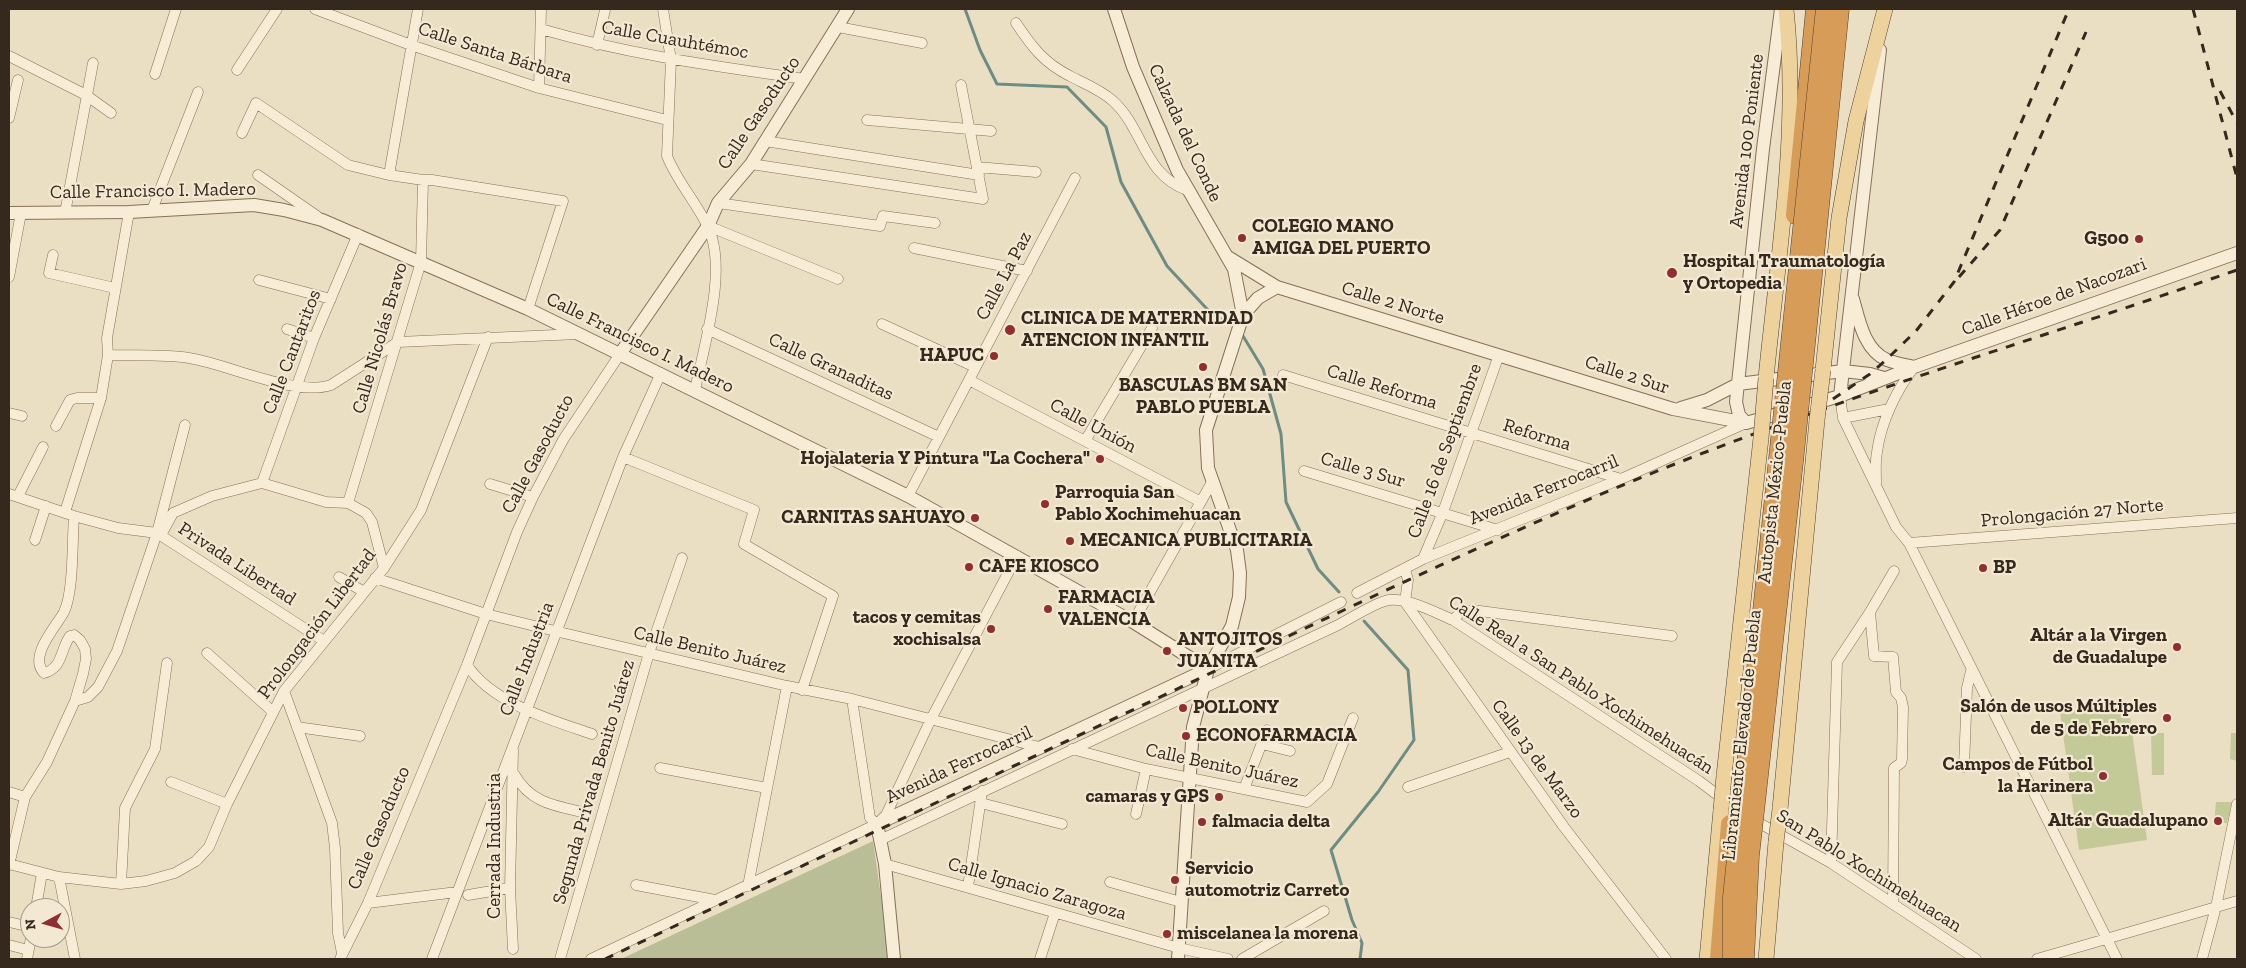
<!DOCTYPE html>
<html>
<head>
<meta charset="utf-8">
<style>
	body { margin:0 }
	#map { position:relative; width:2246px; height:968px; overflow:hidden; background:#ebdfc3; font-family:"Zilla Slab",serif }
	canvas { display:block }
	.frame { position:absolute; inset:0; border:10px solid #35291e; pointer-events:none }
	.north { position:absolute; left:20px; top:898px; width:50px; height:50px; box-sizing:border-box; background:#f3e9d2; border:1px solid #a79c8a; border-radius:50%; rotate:264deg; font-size:14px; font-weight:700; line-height:20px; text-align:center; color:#35291e }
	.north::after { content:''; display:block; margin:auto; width:18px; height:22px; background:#902e31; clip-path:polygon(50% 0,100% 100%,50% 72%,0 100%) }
</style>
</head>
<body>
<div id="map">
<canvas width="2246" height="968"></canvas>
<div class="frame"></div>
<div class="north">N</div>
</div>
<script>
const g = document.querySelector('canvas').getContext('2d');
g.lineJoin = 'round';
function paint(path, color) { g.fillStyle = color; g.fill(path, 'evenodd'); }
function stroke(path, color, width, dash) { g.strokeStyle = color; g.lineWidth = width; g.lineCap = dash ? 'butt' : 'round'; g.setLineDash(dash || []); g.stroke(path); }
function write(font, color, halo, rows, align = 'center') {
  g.font = font + ' "Zilla Slab",serif'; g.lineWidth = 4.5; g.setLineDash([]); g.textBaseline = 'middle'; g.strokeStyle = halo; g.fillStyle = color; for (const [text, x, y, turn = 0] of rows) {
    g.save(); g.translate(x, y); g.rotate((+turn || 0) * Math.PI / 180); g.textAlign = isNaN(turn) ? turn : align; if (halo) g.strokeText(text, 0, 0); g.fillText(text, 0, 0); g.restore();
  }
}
paint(new Path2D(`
	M2128,703L2147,840L2079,850L2060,712Z
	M2151,733H2164V775H2152Z
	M2231,733H2237V761L2230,759Z
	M2216,802H2232L2227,823H2214Z`), '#c4c998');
paint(new Path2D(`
	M873,841L890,959H621Z`), '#babe97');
stroke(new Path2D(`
	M965,9L980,50L997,84L1067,87L1106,127L1121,182L1167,266L1207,309L1228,324
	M1243,336L1263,369L1281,434L1286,502L1318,569L1339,592
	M1360,959L1362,943L1352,920L1331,850L1378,792L1414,740L1408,670L1364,621`), '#6d8c84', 3);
const minor = new Path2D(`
	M315,9L411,45L539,88L667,120
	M663,9L671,60L667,156C677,181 695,201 707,225C729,267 704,345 695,390
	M1016,23C1032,47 1044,63 1070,76C1085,84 1101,90 1113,101C1144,129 1143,174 1187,190
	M838,27L922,43
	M541,29C630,55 714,66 805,79
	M597,45L605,10
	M9,56L86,95L111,113
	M237,70L277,9
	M155,74L176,9
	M539,88L541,9
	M9,118L18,80
	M867,120L991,131
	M242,133L256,103L348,165L389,175L423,180H432L563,201L528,309
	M765,141L979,175
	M751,164L983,199L961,85
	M977,167L1036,172
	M258,175L317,216
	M389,175L418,9
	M718,203L880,226L883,216L935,223
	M152,210L198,92
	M65,213L93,63
	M708,226L838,279
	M914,248L1027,271
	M53,255L49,273L115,288
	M9,277L21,213
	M259,280L331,299
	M882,324L975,367
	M287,329L314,338
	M707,329L939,437
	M108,355C135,356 163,354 189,358C228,364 295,397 331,385L398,342L578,334
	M1283,375L1621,479
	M969,380L1201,502
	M1840,396L1843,418L1896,527L1909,543L2117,959
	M9,413L22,416
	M1843,418L1889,409
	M56,426L70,400L77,398H101
	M1085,441L1152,328
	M623,457L754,510L744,544L833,596L802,690
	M1304,471L1498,530
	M262,483L314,338L358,234
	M1876,483C1876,473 1875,462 1877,452C1881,422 1896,391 1914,367
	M490,484L533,497
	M9,494L74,516L118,528L157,533L324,641
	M18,496L43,447
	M908,496L1075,178
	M348,503L421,262L423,180
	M65,512L101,398L108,355L107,338L129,212
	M161,535L173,513L212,496L262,483L326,502L348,503L366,513L372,522L384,568
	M35,540L46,506
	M1909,543L2237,518
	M1423,559L1443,512L1499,355
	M1405,569L1408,580L1405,602L1564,827L1666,959
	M339,577L364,592
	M375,578L486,614L555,631L787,686L852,699L1039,747
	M1357,593L1423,559L1621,479L1746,423
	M1453,620L1460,613L1472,610L1672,636
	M1133,622L1212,482
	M207,653L272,711
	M467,665C492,703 551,720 592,734
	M1208,669L1341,602
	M284,691L332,823L335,848L338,933L342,953
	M852,699L870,818L877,824
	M75,701L88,697L98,687L117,651L157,533L185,425
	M297,727L360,736
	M1262,744L1290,751
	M1072,749L1146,769L1307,802L1327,784L1353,718
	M513,750L510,888L513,949
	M1964,767L1967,688L1971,671
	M660,768L767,788
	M514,774C531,804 556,806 587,813
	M171,782L227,804
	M1408,787L1510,752
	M1244,789L1267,730
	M9,792L25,797
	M981,803L1062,824
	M1136,814L1146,769
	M880,840L1336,626C1348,620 1373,604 1385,601C1403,595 1436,613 1453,620L1699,781L1743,814L1831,863L1976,959
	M1831,863L1837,662L1870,612
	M9,864L59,877L121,884L146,881L175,873L196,861L209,847L227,804L284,691L384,568L421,510L488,337
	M885,864L1179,948L1228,959
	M9,865L25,797L47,762L75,701L83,674L86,659L85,649L80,640L74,635L70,636C60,650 63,668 44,673C28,656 56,627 64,612C74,591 72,541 74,516
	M59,877L75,959
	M1110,882L1181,902
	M121,884L125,808L155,749L167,663
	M636,885L715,900
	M748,886L787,686
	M968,887L982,791
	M468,895L510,888
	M368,903L457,892
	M1893,904L1894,768L1901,763L1902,759L1903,707L1901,698L1896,692L1893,657L1874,656L1870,612L1894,571
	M36,908L42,873
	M9,922L30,927
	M9,945L28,950
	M27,959L31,938
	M340,959L368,903L467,665L517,532L533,497L563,440L620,354
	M432,959L623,457L661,373
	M560,959L649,653L682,558
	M591,959L877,824L886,815L931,719L1017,556
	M1040,959L1055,913
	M1242,959L1324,911
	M2037,959L2237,901
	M2202,959L2216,907L2237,804`);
const tertiary = new Path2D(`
	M1114,9L1133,67L1177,170L1234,269L1243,315L1206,430L1208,468L1237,550L1240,573L1239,597L1232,626L1208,669L1193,727L1178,959
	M9,213L129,212L254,205L284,210L322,220L528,309L908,496L1133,622L1208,669
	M1228,257L1277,287L1673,409L1746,423L1840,396L1914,367L2237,253
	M1853,299C1859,320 1864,350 1887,360C1895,363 1905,365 1914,367
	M1243,315L1258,298L1277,287
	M620,354L708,226L718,203L751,164L848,9
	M1840,396L1880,50
	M1681,408L1707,400L1738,384L1843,371L1870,374L1884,378
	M1746,423L1739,415L1736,402L1763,149L1781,9
	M894,959L885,864L877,824L1208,669`);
const primary = new Path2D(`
	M1823,370L1839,218L1856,121L1885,9
	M1766,378C1778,256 1799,132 1786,9
	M1724,776L1761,438
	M1780,809L1817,420
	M1707,959L1721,810
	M1766,959L1776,842`);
const motorway = new Path2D(`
	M1795,215L1815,9
	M1719,959L1730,824`);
stroke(minor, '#85705b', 11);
stroke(tertiary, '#85705b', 14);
stroke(primary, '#533f2f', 16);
stroke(motorway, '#533f2f', 19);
stroke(minor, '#f7ecd6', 10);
stroke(tertiary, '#f7ecd6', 12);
stroke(primary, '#edd29d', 15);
stroke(motorway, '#d69c58', 18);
stroke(new Path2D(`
	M2193,9L2237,178
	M2220,91L2237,123
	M1959,277L2000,230L2086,32
	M1818,409L1870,374L1886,360L1916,331L1954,282L2069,9
	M605,959C796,869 986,779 1177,689C1325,619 1472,548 1623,485C1823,402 2033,341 2237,270`), '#35291e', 3, [9, 9]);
const primaryBridge = new Path2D(`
	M1817,420L1823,370
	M1761,438L1766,378
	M1721,810L1724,776
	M1776,842L1780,809`);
const motorwayBridge = new Path2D(`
	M1732,959V897L1825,9
	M1745,959L1750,856L1794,462L1840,9`);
stroke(primaryBridge, '#533f2f', 16, []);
stroke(motorwayBridge, '#533f2f', 19, []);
stroke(primaryBridge, '#edd29d', 15);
stroke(motorwayBridge, '#d69c58', 18);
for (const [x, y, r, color] of [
	[1242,238,5,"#902e31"],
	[2139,239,5,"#902e31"],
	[1672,273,6,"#902e31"],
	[1010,330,6,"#902e31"],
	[994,356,5,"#902e31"],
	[1203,367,5,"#902e31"],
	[1100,459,5,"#902e31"],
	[1045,504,5,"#902e31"],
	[975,518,5,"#902e31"],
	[1070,541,5,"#902e31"],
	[969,567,5,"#902e31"],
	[1983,568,5,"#902e31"],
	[1048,609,5,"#902e31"],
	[991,629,5,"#902e31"],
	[2177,647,5,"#902e31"],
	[1167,651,5,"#902e31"],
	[1183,708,5,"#902e31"],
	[2167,718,5,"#902e31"],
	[1186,736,5,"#902e31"],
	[2103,776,5,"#902e31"],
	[1219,797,5,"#902e31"],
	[2218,821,5,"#902e31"],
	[1202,822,5,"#902e31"],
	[1175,880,5,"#902e31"],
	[1167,934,5,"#902e31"]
]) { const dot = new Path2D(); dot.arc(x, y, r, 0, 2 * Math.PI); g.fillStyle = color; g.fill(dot); stroke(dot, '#f3e9d2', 2); }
write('19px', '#35291e', '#f3e9d2', [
	["Calle Cuauhtémoc",675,40,10],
	["Calle Santa Bárbara",495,53,18],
	["Calle Gasoducto",759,113,-56],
	["Calzada del Conde",1185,133,65],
	["Avenida 100 Poniente",1747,141,-83],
	["Calle Francisco I. Madero",153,191,-1],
	["Calle La Paz",1004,276,-62],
	["Calle Héroe de Nacozari",2054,297,-20],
	["Calle 2 Norte",1393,303,17],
	["Calle Nicolás Bravo",380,338,-74],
	["Calle Francisco I. Madero",640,343,26],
	["Calle Cantaritos",292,352,-69],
	["Calle Granaditas",831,367,25],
	["Calle 2 Sur",1627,375,18],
	["Calle Reforma",1382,387,17],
	["Calle Unión",1093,426,28],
	["Reforma",1537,435,17],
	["Calle 16 de Septiembre",1445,451,-70],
	["Calle Gasoducto",538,454,-62],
	["Calle 3 Sur",1363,470,16],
	["Autopista México-Puebla",1775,482,-84],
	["Avenida Ferrocarril",1544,490,-22],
	["Prolongación 27 Norte",2072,513,-5],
	["Privada Libertad",237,564,33],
	["Prolongación Libertad",317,624,-53],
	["Calle Benito Juárez",710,650,13],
	["Calle Industria",527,659,-69],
	["Calle Real a San Pablo Xochimehuacán",1581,685,33],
	["Libramiento Elevado de Puebla",1742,735,-84],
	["Calle 13 de Marzo",1537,759,54],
	["Avenida Ferrocarril",959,765,-25],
	["Calle Benito Juárez",1222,766,12],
	["Segunda Privada Benito Juárez",594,782,-74],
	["Calle Gasoducto",379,828,-67],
	["Cerrada Industria",495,846,-90],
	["San Pablo Xochimehuacan",1869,871,32],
	["Calle Ignacio Zaragoza",1037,889,16]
]);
write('bold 19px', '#35291e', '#f3e9d2', [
	["COLEGIO MANO",1252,227],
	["AMIGA DEL PUERTO",1252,249],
	["G500",2129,239,"right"],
	["Hospital Traumatología",1683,262],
	["y Ortopedia",1683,284],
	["CLINICA DE MATERNIDAD",1021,319],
	["ATENCION INFANTIL",1021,341],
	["HAPUC",984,356,"right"],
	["BASCULAS BM SAN",1203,386,"center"],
	["PABLO PUEBLA",1203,408,"center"],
	["Hojalateria Y Pintura \"La Cochera\"",1090,459,"right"],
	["Parroquia San",1055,493],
	["Pablo Xochimehuacan",1055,515],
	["CARNITAS SAHUAYO",965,518,"right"],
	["MECANICA PUBLICITARIA",1080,541],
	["CAFE KIOSCO",979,567],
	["BP",1993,568],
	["FARMACIA",1058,598],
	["VALENCIA",1058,620],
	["tacos y cemitas",981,618,"right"],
	["xochisalsa",981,640,"right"],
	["Altár a la Virgen",2167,636,"right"],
	["de Guadalupe",2167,658,"right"],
	["ANTOJITOS",1177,640],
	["JUANITA",1177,662],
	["Salón de usos Múltiples",2157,707,"right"],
	["de 5 de Febrero",2157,729,"right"],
	["POLLONY",1193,708],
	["ECONOFARMACIA",1196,736],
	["Campos de Fútbol",2093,765,"right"],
	["la Harinera",2093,787,"right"],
	["camaras y GPS",1209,797,"right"],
	["Altár Guadalupano",2208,821,"right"],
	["falmacia delta",1212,822],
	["Servicio",1185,869],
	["automotriz Carreto",1185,891],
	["miscelanea la morena",1177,934]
], 'left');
</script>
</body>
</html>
